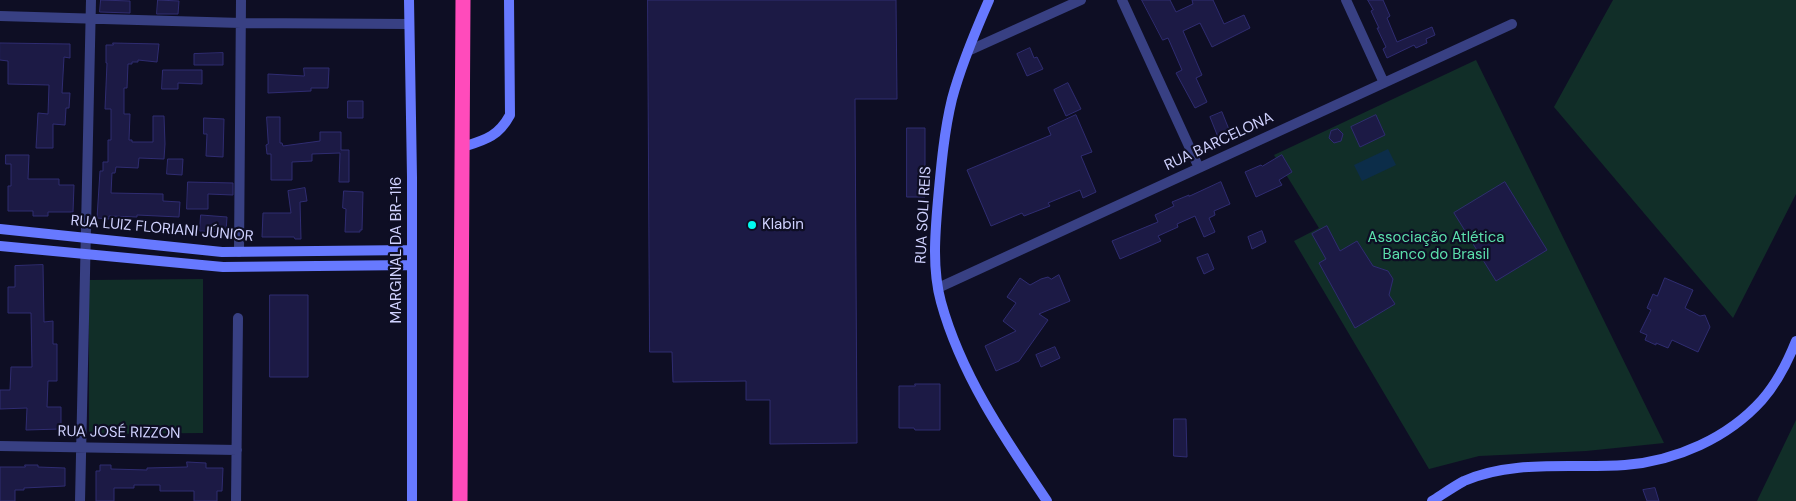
<!DOCTYPE html>
<html>
<head>
<meta charset="utf-8">
<style>
	body { margin:0 }
	canvas { display:block; background:#0e0e24 }
</style>
</head>
<body>
<canvas width="1796" height="501"></canvas>
<script>
const g = document.querySelector('canvas').getContext('2d');
g.lineJoin = 'round';
function paint(path, color) { g.fillStyle = color; g.fill(path, 'evenodd'); }
function stroke(path, color, width, dash) { g.strokeStyle = color; g.lineWidth = width; g.lineCap = dash ? 'butt' : 'round'; g.setLineDash(dash || []); g.stroke(path); }
function write(font, color, halo, rows, align = 'center') {
  g.font = font + ' "DM Sans",sans-serif'; g.lineWidth = 4.5; g.setLineDash([]); g.textBaseline = 'middle'; g.strokeStyle = halo; g.fillStyle = color; for (const [text, x, y, turn = 0] of rows) {
    g.save(); g.translate(x, y); g.rotate((+turn || 0) * Math.PI / 180); g.textAlign = isNaN(turn) ? turn : align; if (halo) g.strokeText(text, 0, 0); g.fillText(text, 0, 0); g.restore();
  }
}
paint(new Path2D(`
	M1613,0H1796V194L1733,318L1554,107Z
	M1476,60L1664,443L1586,451L1479,456L1429,469L1294,241L1319,228L1274,155Z
	M203,279V433L89,434V280Z
	M1796,420V501H1757Z`), '#112e28');
paint(new Path2D(`
	M1388,149L1396,165L1362,181L1354,165Z`), '#0c2d49');
const building = new Path2D(`
	M101,0L130,1V13L100,12Z
	M158,0L179,1L178,14H157Z
	M648,0H896L897,99H855L857,443L770,444V400H746V381L673,382L672,352H650Z
	M1142,0H1170L1176,12L1193,4L1192,0H1213L1224,24L1244,15L1250,28L1212,47L1200,23L1183,31L1202,75L1196,78L1207,102L1195,108L1176,73L1182,70L1168,38L1163,40Z
	M1368,0H1383L1390,16L1387,18L1397,42L1432,27L1435,35L1426,39L1427,43L1416,48L1414,45L1387,58L1383,49L1386,47L1377,28H1379L1371,11L1373,10Z
	M0,43L70,44V58L64,57L62,93H70L69,108H66L65,125L53,124V148H36L38,113L48,114L49,85L8,84V61L0,60Z
	M113,43L159,44L157,62L138,60V62H132V64H128L127,88H124V114H130L129,140H132V142H153V116H164L165,144L164,159L139,158L138,168L116,167L115,173H112L111,193L163,194V201L180,202L179,217L137,215V217L109,216V219L97,218L100,171H103V162H108V140H111V109H105L107,63H106V45H113Z
	M1030,48L1034,58L1037,57L1043,69L1027,76L1017,54Z
	M223,53V65H194V54Z
	M304,68H329L328,88H311V91L268,93V74L304,76Z
	M163,70H202V84L178,83V89H162Z
	M1068,83L1081,109L1066,116L1054,90Z
	M348,101H363V118H348Z
	M1222,112L1230,132L1218,137L1210,117Z
	M1076,115L1092,152L1081,156L1096,192L1083,198L1080,190L1048,203L1050,206L1024,216L1022,213L991,226L967,170L1051,135L1048,128Z
	M1376,115L1385,135L1360,147L1351,127Z
	M267,117H280V143H282L283,146L320,141V132H341V150H349V182H339L340,153L312,154V161L292,162V180H271V154H267L266,145L268,144Z
	M204,118L224,119L223,157L206,156L207,134H204Z
	M907,128H925V197H907Z
	M1338,129L1343,134L1341,141L1334,143L1329,138L1331,131Z
	M6,155H29L28,179H59V185H74L73,212H48V216H33V211H8V186H11V164H6Z
	M1282,155L1292,172L1279,180L1282,185L1256,197L1245,172L1261,165L1262,166Z
	M168,159H183L182,175L167,174Z
	M188,182L233,183V195L208,194V209H187Z
	M1221,182L1230,204L1214,211L1215,215L1209,218L1215,232L1204,237L1195,216L1177,224L1178,227L1158,236L1161,241L1120,259L1112,241L1158,222L1155,215L1174,206L1172,202L1189,195V196Z
	M1505,182L1547,250L1496,281L1454,213Z
	M305,188L307,201L300,202L301,239H295L294,237H262L263,213H291L288,191Z
	M344,191L363,192L362,230H360V232H345L346,209L343,208Z
	M201,215L227,217L226,232L200,231Z
	M1327,226L1340,251L1357,241L1373,266L1388,271L1393,279L1389,295L1395,304L1355,328L1319,263L1326,259L1312,234Z
	M1262,231L1266,242L1252,249L1248,237Z
	M1208,254L1214,269L1204,274L1197,258Z
	M43,265L44,322L53,321V344H57V381H48L47,407H61V429L26,430L27,408L0,409V390H10L11,367H32L31,313H8V287H15V266Z
	M1059,275L1070,301L1039,314L1048,320L1019,361L996,371L985,346L1016,331L1003,321L1016,303L1007,297L1020,278L1030,285L1041,279L1048,277L1051,279Z
	M1665,278L1693,290L1685,308L1700,316L1705,315L1710,327L1698,352L1672,340L1668,348L1656,343V345L1645,340L1647,335L1640,332L1651,310L1647,308L1653,294L1657,296Z
	M270,295H308V377H270Z
	M1055,347L1060,358L1041,367L1036,355Z
	M915,384H940V430H915L914,428H899V386H915Z
	M1174,419H1186L1187,457L1174,456Z
	M187,462L206,463V468H223L222,491H217V501H194V491H160V485H134V488H114V501H96V471H100V465H111V469L147,470V468L187,467Z
	M25,465H38V467L65,468V486L24,488V490H15V501H0V467H25Z
	M1655,488L1659,501H1647L1643,490Z`);
paint(building, '#1c1a45');
stroke(building, '#2f2c71', 1);
stroke(new Path2D(`
	M1122,0L1199,168
	M1346,0L1384,83
	M0,16L241,23L409,24
	M968,51L1081,0
	M239,252L241,0
	M938,288L1512,24
	M0,446L237,450
	M80,501L91,0
	M236,501L238,318`), '#384083', 10);
stroke(new Path2D(`
	M409,0L412,177V501
	M989,0C975,32 961,65 952,99C944,132 941,167 938,200C935,234 932,269 941,302C961,375 1005,439 1047,501
	M463,147C485,140 498,137 510,115L509,0
	M0,229L222,252L412,250
	M0,246L223,267L412,265
	M1432,501C1443,494 1453,487 1464,481C1514,459 1573,469 1625,465C1676,461 1728,438 1762,400C1777,383 1788,361 1796,341`), '#6779ff', 10);
stroke(new Path2D(`
	M460,501L463,0`), '#ff4bbb', 15);
for (const [x, y, r, color] of [
	[752,225,5,"#00fbf1"]
]) { const dot = new Path2D(); dot.arc(x, y, r, 0, 2 * Math.PI); g.fillStyle = color; g.fill(dot); stroke(dot, '#0e0e24', 2); }
write('15px', '#d0d2ff', '#0e0e24', [
	["RUA BARCELONA",1219,142,-25],
	["RUA SOLI REIS",924,215,-87],
	["RUA LUIZ FLORIANI JÚNIOR",162,229,5],
	["MARGINAL DA BR-116",397,250,-90],
	["RUA JOSÉ RIZZON",119,433,1]
]);
write('15px', '#d0d2ff', '#0e0e24', [
	["Klabin",762,225]
], 'left');
write('15px', '#5be0ac', '#0e0e24', [
	["Associação Atlética",1436,238],
	["Banco do Brasil",1436,255]
]);
</script>
</body>
</html>
